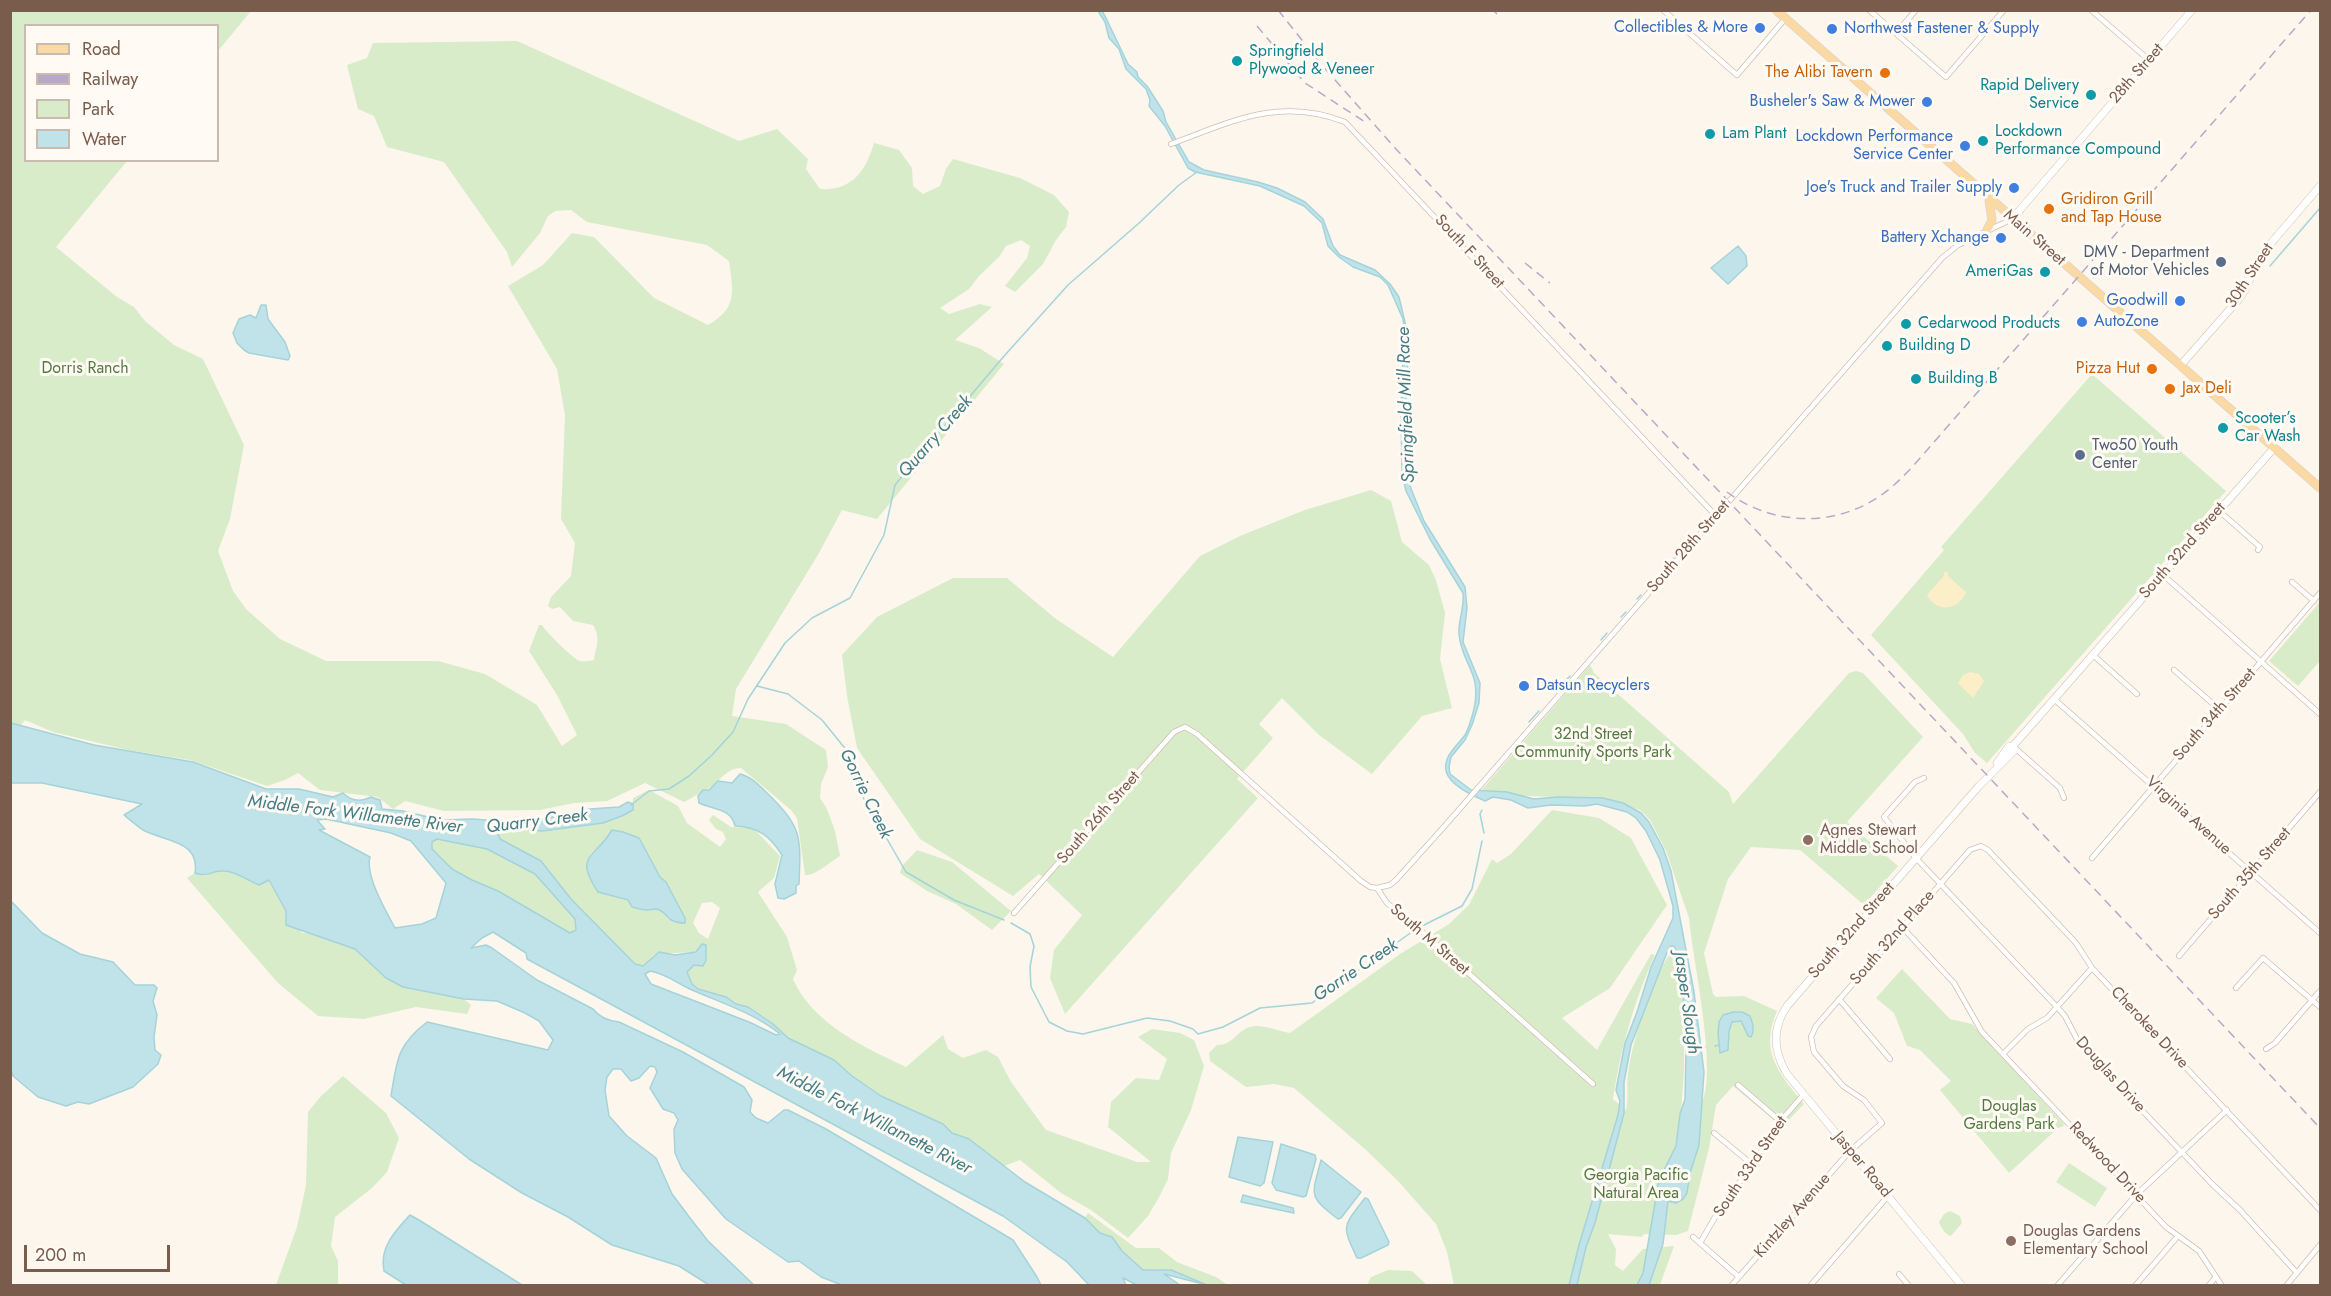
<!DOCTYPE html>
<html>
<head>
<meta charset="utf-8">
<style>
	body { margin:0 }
	#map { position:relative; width:2331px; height:1296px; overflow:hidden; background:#fdf6ec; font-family:Jost,sans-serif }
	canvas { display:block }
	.frame { position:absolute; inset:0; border:12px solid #7a5c4d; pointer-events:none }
	.legend { position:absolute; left:24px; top:24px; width:195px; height:138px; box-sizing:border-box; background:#fffaf3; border:2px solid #cabbb1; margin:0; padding:8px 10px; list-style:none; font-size:18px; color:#7a5c4d }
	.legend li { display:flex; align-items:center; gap:12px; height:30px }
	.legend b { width:30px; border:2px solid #cabbb1 }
	.scale { position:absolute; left:24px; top:1245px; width:146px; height:27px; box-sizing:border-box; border:3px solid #7a5c4d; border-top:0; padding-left:8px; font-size:18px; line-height:21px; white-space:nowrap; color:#7a5c4d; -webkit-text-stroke:4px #fffaf3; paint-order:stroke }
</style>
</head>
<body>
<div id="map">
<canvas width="2331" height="1296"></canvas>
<div class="frame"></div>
<ul class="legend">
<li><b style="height:8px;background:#fbd9a5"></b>Road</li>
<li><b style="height:8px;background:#b9a8c9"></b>Railway</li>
<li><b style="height:16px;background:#d8ecc9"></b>Park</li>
<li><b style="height:16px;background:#bfe3e8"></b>Water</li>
</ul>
<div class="scale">200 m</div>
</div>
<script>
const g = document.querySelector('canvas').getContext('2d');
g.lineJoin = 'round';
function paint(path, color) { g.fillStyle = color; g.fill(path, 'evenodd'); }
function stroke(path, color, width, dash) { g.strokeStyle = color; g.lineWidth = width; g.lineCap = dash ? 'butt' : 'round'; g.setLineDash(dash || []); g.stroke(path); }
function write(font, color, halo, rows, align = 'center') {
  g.font = font + ' Jost,sans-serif'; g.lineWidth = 6; g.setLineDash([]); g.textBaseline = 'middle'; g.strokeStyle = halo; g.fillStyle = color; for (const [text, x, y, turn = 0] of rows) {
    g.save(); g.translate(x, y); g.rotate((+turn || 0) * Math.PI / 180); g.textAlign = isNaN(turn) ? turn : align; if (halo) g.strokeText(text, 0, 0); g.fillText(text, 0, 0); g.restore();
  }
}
paint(new Path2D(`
	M10,11H251L218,51V26H26V160L127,161L56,247L117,297L134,307L145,321L174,345L203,359L244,445L230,519L218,551L233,591L246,609L280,639L326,661H438L485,674L537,705L562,746L577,735L557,695L529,651L539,625H542C546,632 572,658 580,661C584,662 588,661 594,660C596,646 601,638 593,625L573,621L560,607L552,609L548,606L551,597L571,576L575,543L561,519L565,415L557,369L508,286L543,265L572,233L594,237L654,298L708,325C738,308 733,291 729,261L707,245L587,222L571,210L555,211L548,216L540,233L512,267L507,252L444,162L387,147L374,116L358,109L347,65L367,58L373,43L517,41L739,141L777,129L808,159L806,169L820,189C852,191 866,171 874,143L899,150L912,168L913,186L923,194L940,186L946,169L953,159L1020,178L1054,195L1069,212L1066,227L1056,240L1043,264L1015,292L1005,286L1027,258L1030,246L1021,240L1006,246L999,257L979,276L969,289L940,308L949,314L980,304L992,307L955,340L979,348L1004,364L877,519L842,510L819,553L736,689L732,716L786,724L826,750L828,767L821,784L820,798L827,809L835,831L840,856C830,862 815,876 805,875L797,818L791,810L741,768C726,768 720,782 709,788C701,792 692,798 684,802L645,783L607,801L574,803L540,810L444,811L405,801L393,809L378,797L320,790L298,773L285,780L267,786L190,760L128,750L53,732L25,720L20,726L11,723Z
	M2092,374L2226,491L1987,763L1975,753L1963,734L1871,635L1944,550L1941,547Z
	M1371,490L1391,501L1402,542L1429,565L1436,580L1445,613L1440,659L1452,708L1422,716L1372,774L1319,735L1282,698L1259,724L1273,738L1237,779L1258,798L1065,1014L1050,978L1054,950L1082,915L1039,874L1013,896L920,839L857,748L847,696L842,655L877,617L953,578H1007L1056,619L1113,657L1200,556L1240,536L1305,510Z
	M2320,602V661L2298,686L2269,661Z
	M1590,665L1594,673L1729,792L1733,804L1849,673L1856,671L1863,673L1923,737L1847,822L1898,866L1864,905L1800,850L1751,847L1728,879L1704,953L1713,994L1716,997L1744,996L1777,1011C1759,1052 1779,1073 1804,1104L1782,1127L1733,1086L1716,1105L1709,1148L1688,1231L1676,1235L1644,1234L1642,1237L1608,1234L1616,1249L1615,1265L1623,1271L1643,1249L1674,1246L1660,1285H1454L1447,1252L1436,1224L1399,1182L1366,1150L1294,1088L1274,1084L1246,1087L1210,1061L1209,1053L1217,1045C1234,1045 1236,1031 1250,1027C1261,1023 1278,1031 1290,1033L1400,954L1449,924L1469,905L1492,859L1497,863L1511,854L1552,810L1599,818L1631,838L1667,905L1610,988L1562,1018L1597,1050L1651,954L1655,955C1634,1000 1620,1051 1613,1099L1626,1110C1629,1098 1626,1085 1628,1073C1633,1038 1653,975 1674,948L1680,965V989L1684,1012V1069L1680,1128C1686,1121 1695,1113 1701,1104C1719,1074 1692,957 1689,918L1666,851L1650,820L1640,810L1603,799L1478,794Z
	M649,790L678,806L687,823L720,847L726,839L723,832L716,829L709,820L713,815L731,827L749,828L756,831L780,856L774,878L758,892L787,937L797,970L793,979C812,1023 865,1048 906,1067L943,1035L948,1049L963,1058L986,1050L998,1057L1011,1082L1046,1130L1137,1162H1151L1108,1127L1111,1102L1136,1078L1159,1080L1167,1059L1138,1037L1152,1029L1180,1033L1194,1040L1204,1066L1191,1110L1171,1153L1168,1179L1158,1199L1148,1216L1128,1238L1091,1210L1061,1193L1020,1160L1004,1166L969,1139L952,1133L943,1124L882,1096L852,1076L834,1060L788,1038L773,1024L748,1007L736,1004L726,997L698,989L692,984L687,972L694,965L702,944L696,952L655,954L643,966L635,964L571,899L541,861L500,839L497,831L506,828L542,831L603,823L622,817L632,810L633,798ZM639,838L660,877L666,882L685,918L668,919L664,912L598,892L590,854L606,840ZM712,902L720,908L708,939L699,933L693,923L702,903Z
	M437,839L487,849L535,874L575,919L576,930L570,933L498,891L472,880L452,869L432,849V842Z
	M917,850L952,862L1011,911L992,930L956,904L927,891L900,873L902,866Z
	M219,870L232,872L259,885L268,880L286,911L302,933H312L355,949L386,978L403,987L464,999L471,1005L467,1014L416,1007L364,1019L318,1016L278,983L187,878L195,873L205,876Z
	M1902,969L1950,1019L1972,1024L2063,1123L2064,1126L2058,1128L2009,1173L1940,1090L1951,1081L1920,1050L1907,1046L1894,1013L1876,998Z
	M343,1076L386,1113L399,1138L387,1172L372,1188L335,1217L331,1246L338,1261V1285H276L297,1227L306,1185L308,1112L321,1096Z
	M2069,1163L2107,1188L2095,1207L2056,1182Z
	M1950,1211L1960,1216L1962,1223L1951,1236C1945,1235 1941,1227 1939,1222L1944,1214Z
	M1088,1213L1136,1248H1159L1177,1262L1216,1277L1228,1285H1207L1190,1277L1160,1269L1143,1270L1122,1251L1112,1237L1100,1233L1085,1218Z
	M1388,1270L1412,1271L1427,1285H1367L1371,1277Z`), '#d8ecc9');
paint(new Path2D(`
	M1945,571L1948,573V576L1966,592C1959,611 1936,613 1927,595L1943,577Z
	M1970,672L1979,674L1984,681L1973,698L1958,683L1963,675Z`), '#fcefc7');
const water = new Path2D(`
	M1098,11H1102L1105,16L1128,64L1137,72L1138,77L1147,86L1163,111L1166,122L1189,162L1204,170L1258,182L1277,188L1305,202L1323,219L1333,246L1340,255L1375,270L1390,284L1399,297L1409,339L1406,399L1410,486L1424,521L1465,587L1467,608L1463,642L1480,683L1479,703L1472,725L1465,740L1451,757L1449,767L1450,774L1471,790L1507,792L1534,799L1558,797L1603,798L1623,803L1641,813L1649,822L1663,848L1671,871L1694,992L1704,1072L1699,1145L1690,1173L1687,1193L1683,1199L1676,1203L1668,1201L1663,1244L1649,1285H1637L1643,1273L1659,1180L1676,1146L1680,1114L1685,1099L1686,1049L1681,964L1674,946H1671L1668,950L1631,1045L1624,1082V1113L1595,1223L1586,1247L1577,1285H1569L1579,1245L1618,1115L1620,1101L1616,1090L1625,1043L1637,1012L1651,967L1673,918V906L1660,860L1646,831L1636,818L1627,812L1597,804L1585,806L1551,805L1528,808L1511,800L1493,797L1485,801C1474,796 1450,786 1446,771C1443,756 1457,746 1465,735C1469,728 1472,717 1474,709C1482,671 1462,666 1459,634C1458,620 1465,607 1463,593L1430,539L1406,491L1402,473L1401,409L1403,358L1406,342L1403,319L1388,285L1380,277L1353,267L1339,257L1328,246L1322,223L1304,206L1260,186L1195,172L1188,168L1165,126L1149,106L1150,100L1146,89L1126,69L1119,49L1109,38L1105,22Z
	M1738,246L1746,256L1747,266L1728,284L1711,268Z
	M261,305H266L268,319L285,342L290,356L288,360L249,353L244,350L237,343L233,333L239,319L250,315L256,318Z
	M11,723L94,745L193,762L266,789H299L333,797L343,793C351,801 361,802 371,797L380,800L382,809L403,811L441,820L473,819L523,823L590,809L619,807L628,802L633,804V810L622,816L603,823L542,831L506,828L497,831L500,839L541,861L571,899L635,964L643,966L659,952L675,955L696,952L702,944L706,945V960L703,966L694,965L687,972L692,984L698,989L726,997L736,1004L748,1007L773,1024L788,1038L834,1060L852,1076L881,1096L943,1124L952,1133L969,1139L1025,1182L1085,1218L1100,1233L1112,1237L1122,1251L1143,1270H1171L1207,1285L1164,1274L1180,1285H1137L1123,1278L1126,1285H1089L1067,1262L1003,1216L527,959L526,953L493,932L482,938L471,948L486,945L492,948L537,980L593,1009C600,1018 609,1021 619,1022L683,1052L744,1087L752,1100L750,1112L756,1118L768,1123L784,1110H788L826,1129L1013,1240L1037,1277L1041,1285H842L821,1277L799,1261L788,1262L726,1219L682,1169L675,1153L674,1129L678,1120L674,1113L663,1109L650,1088L657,1072L655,1067L650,1066L639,1078L631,1081L621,1069H613L607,1077L605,1090L609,1116L627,1136L656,1158L672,1194L690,1218L708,1241L754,1285H709L679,1266L612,1245L568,1217L522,1193L469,1159L391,1096C397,1060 397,1045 427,1022L548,1050L553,1040L539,1021L525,1013L497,1001L464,999L403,987L386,978L355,949L286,925V911L269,880L259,885C246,880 236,871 223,871C210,870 211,878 195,873C200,840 165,842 143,830C137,826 130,820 124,815L142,804L42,783H11ZM326,819L391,833L411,841L446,883L436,918L422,924L395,928C386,911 365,876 370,857L319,830L325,829L317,820ZM437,839L487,849L535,874L575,919L576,930L570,933L498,891L472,880L452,869L432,849V842ZM650,971C665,973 678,984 692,990C722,1003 754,1013 780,1034L776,1035L749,1022L651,984L645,974Z
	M740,774C750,776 759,785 766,792C802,827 801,835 799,884L796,886V893L784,899L778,898L775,884L782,855C769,835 758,827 735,826C731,808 714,810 699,803L698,796L703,790H709L718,781L732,783Z
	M612,830L623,832L639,838L660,877L666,882L685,918V923C664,923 669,911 656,909C655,909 647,910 646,910C642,910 637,908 632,907L628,900L598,892C573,854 595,859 612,830Z
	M10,900L42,933L80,954L113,962L135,985H154L157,988L153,1001L157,1015L154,1037L155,1050L161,1055L158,1064L133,1087L89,1104L78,1102L66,1106L38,1097L13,1076L10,1067Z
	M1733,1012H1742L1750,1016C1753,1023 1755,1031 1751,1037L1748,1036L1741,1021L1732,1022L1729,1031L1728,1050L1720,1053L1718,1033L1719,1022L1723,1015Z
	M1238,1137L1273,1142L1264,1183L1260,1186L1229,1177Z
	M1281,1144L1315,1155L1316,1159L1306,1196L1303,1197L1276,1190L1272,1183Z
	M1321,1160L1361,1192L1341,1218L1338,1219C1307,1195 1312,1196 1321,1160Z
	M1243,1195L1293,1208L1294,1213L1241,1202Z
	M1365,1198L1368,1199L1389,1242L1388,1245L1361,1258H1357C1341,1224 1343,1227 1365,1198Z
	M410,1215L419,1220L522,1285H406L384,1271C379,1248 395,1231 410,1215Z`);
paint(water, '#bfe3e8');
stroke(water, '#a5d3da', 1.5);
stroke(new Path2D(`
	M2270,266L2320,208
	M1668,565L1681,550
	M1651,584L1659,575
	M1637,599L1641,595
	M1621,617L1626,612
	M1601,640L1607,633
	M1566,680L1570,676
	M757,686L788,694L822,720L848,752L860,792L906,872L954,900L1004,920
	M1529,722L1539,711
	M631,805L649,791L669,789L689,776L712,755L733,732L748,699L785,643L812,618L850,598L884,535L895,485L920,455L1005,355L1068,285L1138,224L1179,185L1197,172
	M1482,810L1480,814L1484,833
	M1011,923L1030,934L1034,946L1030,967L1031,987L1049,1022L1067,1031L1083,1034L1147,1018L1170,1021L1193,1029L1198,1034L1223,1027L1260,1008L1312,1003L1416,929
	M1420,927L1462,906L1472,889L1482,841
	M1715,1046L1719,1045
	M1701,1048L1705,1047`), '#a5d3da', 1.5);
const street = new Path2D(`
	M1663,10L1737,75L1785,19
	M1869,10L1946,77L2004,10
	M2091,10L2149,60
	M1896,33L1916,10
	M1171,144C1231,122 1280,96 1345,122L1716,516
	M2218,510L2260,547L2258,550
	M2162,574L2320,714
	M2292,582L2314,601
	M2093,655L2137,694
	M2174,670L2219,709
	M2054,699L2320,933
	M2015,748L2060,788L2064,798
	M1924,778L1915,782L1884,817L1916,858L2056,1006L2065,1016L2080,1045L2212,1184L2240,1210L2297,1273
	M2092,858L2320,593
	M1377,888L1390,885L1396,880L1442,829L1942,258L1958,245L2012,219
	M1014,913L1174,732L1185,727L1197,734L1361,881L1370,887L1377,888L1387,903L1410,921L1593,1084
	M1902,927L1954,983L1982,1032L2166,1227L2199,1251L2222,1286
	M2179,956L2320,792
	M2236,988L2263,958L2320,1007
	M1839,999L1890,1059
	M2266,1049L2275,1043L2320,991
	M2003,1054L2028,1029L2047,1018L2092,968
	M1738,1085L1780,1121
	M1714,1133L1754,1166
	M1693,1237L1739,1277
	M1700,1243L1728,1195L1754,1166L1770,1133L1804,1094
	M1899,1274L1909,1286
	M1731,1286L1850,1151L1882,1123L1864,1100L1843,1086L1814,1052L1811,1037L1816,1026L1970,850L1981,846L1988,850L2076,943L2092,968L2320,1210
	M1810,1286L1888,1196
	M2057,1286L2137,1194L2227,1110
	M2135,1286L2178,1236
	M2208,1286L2215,1278
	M2286,1286L2320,1245`);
const secondary = new Path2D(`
	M2012,219L2192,10
	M2180,366L2239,299L2245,290L2260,256L2320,186
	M1997,763L2009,746H2013L2274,448
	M1962,1286L1787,1074C1773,1051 1772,1028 1787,1006L1979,786L2014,751L2013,746`);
const primary = new Path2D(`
	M1776,10L2320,488
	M1987,230L1992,220L1989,200`);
stroke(street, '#d1beb0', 6);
stroke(secondary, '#d6c0b0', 8);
stroke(primary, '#dad1cd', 9);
stroke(street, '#fff', 4.5);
stroke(secondary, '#fff', 7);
stroke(primary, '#fbd9a5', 8);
stroke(new Path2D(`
	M1278,10L1321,64L1395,148L2320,1128
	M1493,10L1497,14
	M1257,26L1305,83L1365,122
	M1525,263L1550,283
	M1727,492C1778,530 1847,527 1894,485C1914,467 1930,446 1948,426L2311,10`), '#b9a8c9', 1.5, [9, 6]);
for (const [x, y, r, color] of [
	[1760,28,6,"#3f7fe0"],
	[1832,29,6,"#3f7fe0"],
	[1237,61,6,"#0f9aa8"],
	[1885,73,6,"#e8710a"],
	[2091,95,6,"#0f9aa8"],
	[1927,102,6,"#3f7fe0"],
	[1710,134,6,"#0f9aa8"],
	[1983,141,6,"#0f9aa8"],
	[1965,146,6,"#3f7fe0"],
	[2014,188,6,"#3f7fe0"],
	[2049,209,6,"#e8710a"],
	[2001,238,6,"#3f7fe0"],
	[2221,262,6,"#5c6f8a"],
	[2045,272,6,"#0f9aa8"],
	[2180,301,6,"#3f7fe0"],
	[2082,322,6,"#3f7fe0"],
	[1906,324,6,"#0f9aa8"],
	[1887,346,6,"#0f9aa8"],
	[2152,369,6,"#e8710a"],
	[1916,379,6,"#0f9aa8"],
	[2170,389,6,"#e8710a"],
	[2223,428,6,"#0f9aa8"],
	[2080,455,6,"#5c6f8a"],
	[1524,686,6,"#3f7fe0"],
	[1808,840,6,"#8d6e63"],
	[2011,1241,6,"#8d6e63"]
]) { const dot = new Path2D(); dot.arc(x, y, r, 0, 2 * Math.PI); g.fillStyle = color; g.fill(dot); stroke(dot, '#fffaf3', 2); }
write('16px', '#366cbe', '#fffaf3', [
	["Collectibles & More",1748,28],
	["Northwest Fastener & Supply",1844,29,"left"],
	["Busheler's Saw & Mower",1915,102],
	["Lockdown Performance",1953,137],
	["Service Center",1953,155],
	["Joe's Truck and Trailer Supply",2002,188],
	["Battery Xchange",1989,238],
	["Goodwill",2168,301],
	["AutoZone",2094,322,"left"],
	["Datsun Recyclers",1536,686,"left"]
], 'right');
write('16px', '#0d838f', '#fffaf3', [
	["Springfield",1249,52],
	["Plywood & Veneer",1249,70],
	["Rapid Delivery",2079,86,"right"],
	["Service",2079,104,"right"],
	["Lockdown",1995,132],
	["Performance Compound",1995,150],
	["Lam Plant",1722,134],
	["AmeriGas",2033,272,"right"],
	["Cedarwood Products",1918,324],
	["Building D",1899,346],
	["Building B",1928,379],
	["Scooter’s",2235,419],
	["Car Wash",2235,437]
], 'left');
write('16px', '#c56008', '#fffaf3', [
	["The Alibi Tavern",1873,73],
	["Gridiron Grill",2061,200,"left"],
	["and Tap House",2061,218,"left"],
	["Pizza Hut",2140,369],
	["Jax Deli",2182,389,"left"]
], 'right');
write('16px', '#7a5c4d', '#fffaf3', [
	["28th Street",2137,74,-49],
	["Main Street",2034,238,41],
	["South F Street",1469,252,47],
	["30th Street",2250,276,-57],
	["South 28th Street",1689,547,-49],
	["South 32nd Street",2183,551,-49],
	["South 34th Street",2215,715,-49],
	["Virginia Avenue",2188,816,42],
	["South 26th Street",1099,818,-49],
	["South 35th Street",2250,874,-49],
	["South 32nd Street",1852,931,-49],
	["South 32nd Place",1893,938,-49],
	["South M Street",1429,940,41],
	["Cherokee Drive",2149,1028,47],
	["Douglas Drive",2110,1075,48],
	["Redwood Drive",2107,1163,47],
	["Jasper Road",1862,1165,50],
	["South 33rd Street",1751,1167,-56],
	["Kintzley Avenue",1793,1216,-49]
]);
write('16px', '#4e5e75', '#fffaf3', [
	["DMV - Department",2209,253],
	["of Motor Vehicles",2209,271],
	["Two50 Youth",2092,446,"left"],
	["Center",2092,464,"left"]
], 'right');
write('16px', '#537a41', '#fffaf3', [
	["Dorris Ranch",85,369],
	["32nd Street",1593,735],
	["Community Sports Park",1593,753],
	["Douglas",2009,1107],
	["Gardens Park",2009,1125],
	["Georgia Pacific",1636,1176],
	["Natural Area",1636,1194]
]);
write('16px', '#785e54', '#fffaf3', [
	["Agnes Stewart",1820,831],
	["Middle School",1820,849],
	["Douglas Gardens",2023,1232],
	["Elementary School",2023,1250]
], 'left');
write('italic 18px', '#437c86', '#fffaf3', [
	["Springfield Mill Race",1407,405,-92],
	["Quarry Creek",936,437,-49],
	["Gorrie Creek",865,794,64],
	["Middle Fork Willamette River",355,815,7],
	["Quarry Creek",537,822,-7],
	["Gorrie Creek",1356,971,-34],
	["Jasper Slough",1686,1003,82],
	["Middle Fork Willamette River",874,1121,27]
]);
</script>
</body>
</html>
